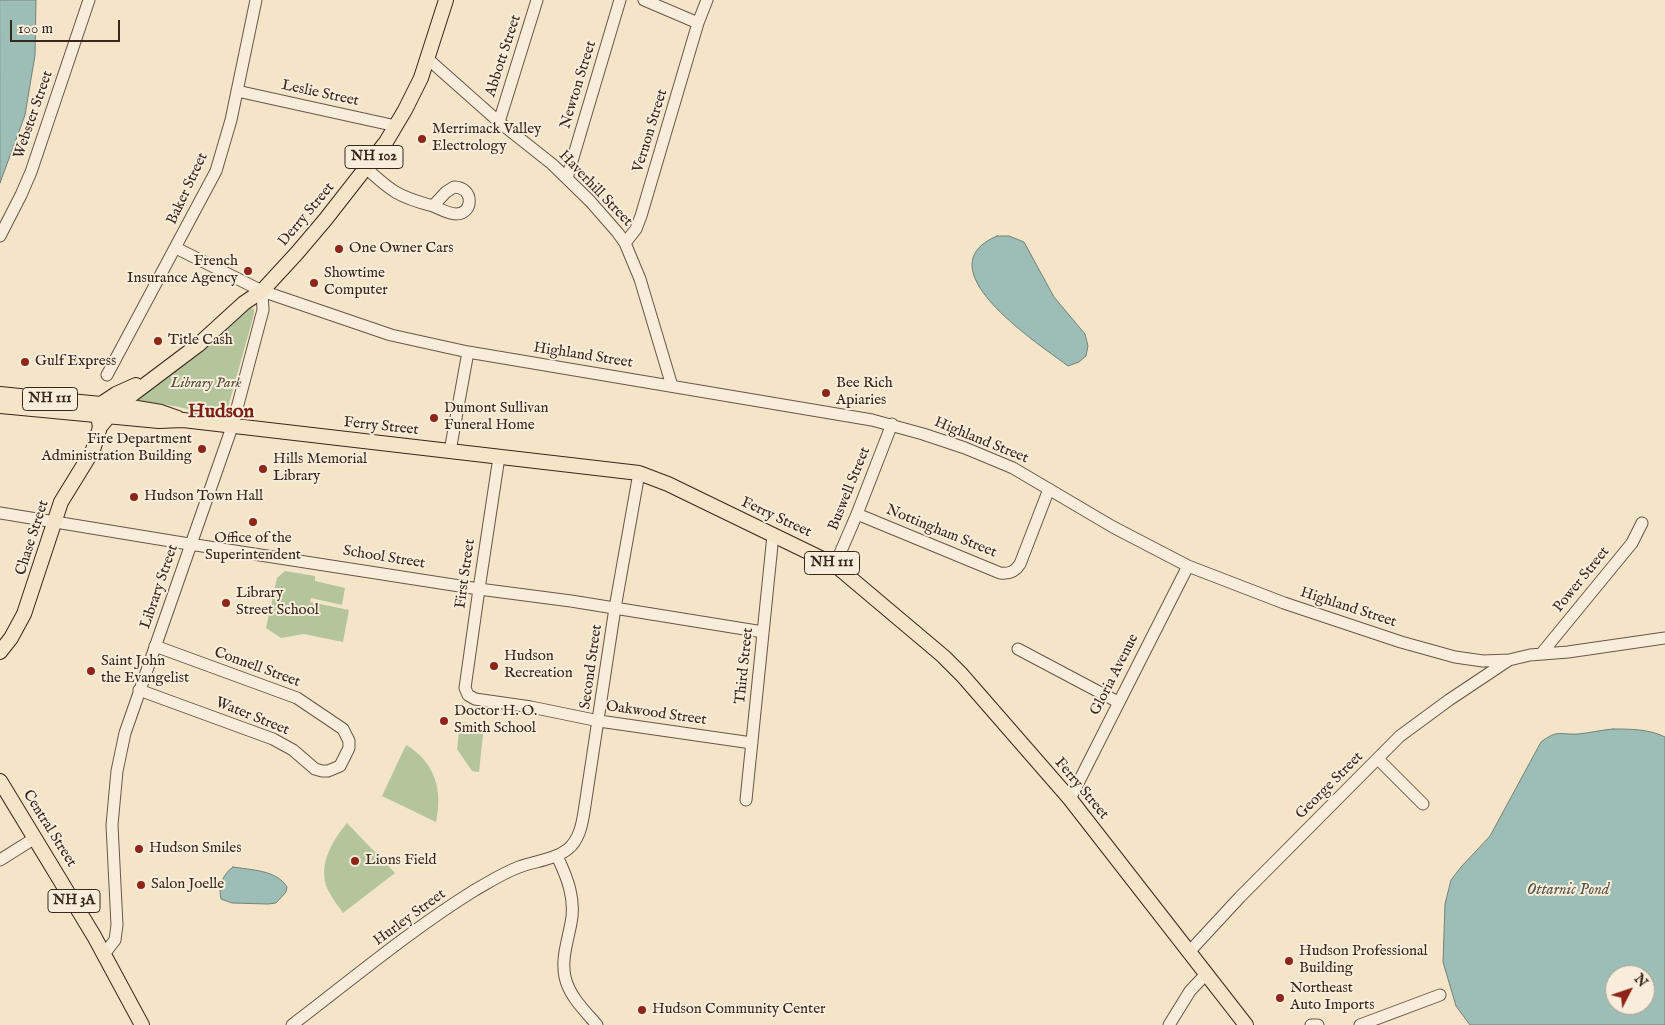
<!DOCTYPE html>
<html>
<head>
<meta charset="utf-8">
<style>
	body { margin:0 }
	#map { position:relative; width:1665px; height:1025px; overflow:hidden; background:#f4e4c8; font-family:"IM FELL English",serif }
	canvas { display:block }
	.north { position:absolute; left:1605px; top:965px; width:50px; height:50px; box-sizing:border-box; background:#f8eddb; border:1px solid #ac9d8f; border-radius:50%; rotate:49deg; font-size:14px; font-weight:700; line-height:20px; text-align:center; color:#39261d }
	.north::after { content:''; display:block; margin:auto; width:18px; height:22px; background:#8f2418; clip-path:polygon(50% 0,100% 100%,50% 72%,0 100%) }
	.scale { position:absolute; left:10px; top:20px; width:110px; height:22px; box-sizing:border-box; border:2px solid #39261d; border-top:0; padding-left:6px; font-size:15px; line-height:18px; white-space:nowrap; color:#39261d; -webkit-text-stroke:4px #f8eddb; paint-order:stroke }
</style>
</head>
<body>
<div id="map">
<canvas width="1665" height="1025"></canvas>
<div class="north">N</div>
<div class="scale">100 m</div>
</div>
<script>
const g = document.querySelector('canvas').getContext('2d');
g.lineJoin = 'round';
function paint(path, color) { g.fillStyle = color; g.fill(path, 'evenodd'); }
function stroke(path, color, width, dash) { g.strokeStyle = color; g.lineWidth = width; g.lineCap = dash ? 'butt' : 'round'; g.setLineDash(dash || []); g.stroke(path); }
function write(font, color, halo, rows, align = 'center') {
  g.font = font + ' "IM FELL English",serif'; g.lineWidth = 4; g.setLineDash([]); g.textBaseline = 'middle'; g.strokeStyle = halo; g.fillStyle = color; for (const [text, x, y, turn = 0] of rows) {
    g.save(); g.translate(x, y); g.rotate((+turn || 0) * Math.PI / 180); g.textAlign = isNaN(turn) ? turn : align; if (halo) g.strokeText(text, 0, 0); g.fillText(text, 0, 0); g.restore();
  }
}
paint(new Path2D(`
	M250,308L254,309V314L227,411L224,415L219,416L174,406L135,400L199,354Z
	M285,571L315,576V581L345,588L342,605L311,598L310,602L349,610L343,642L304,634L281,638L266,628L277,578Z
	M460,722L484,725L479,772L472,771L457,749Z
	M406,745C435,762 443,790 436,822L382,796Z
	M347,823L395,873L343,913C338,906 332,898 328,890C317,866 332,841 347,823Z`), '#b5c59b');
const water = new Path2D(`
	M0,0H36L35,55L25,115L0,183Z
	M997,236H1009L1024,242L1054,297L1085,334L1088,346L1086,356L1079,362L1068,366C1039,344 921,268 997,236Z
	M1613,729C1631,729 1649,729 1665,737V1025H1470L1456,1006L1443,962L1445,904L1451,880L1461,867L1490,836L1541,742C1558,729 1560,735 1578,734C1589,733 1601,730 1613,729ZM1615,975H1645V1005H1615Z
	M233,867C251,870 277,870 287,887L286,892L276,903L268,904L232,903L221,899C218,886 223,874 233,867Z`);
paint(water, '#9cbeb6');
stroke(water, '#748179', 1);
const minor = new Path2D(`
	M644,0L698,23
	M428,59L499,122L552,164L590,201L618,233L625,243L640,279L672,386
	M237,91L396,126
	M499,122L537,0
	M366,168C392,192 399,197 433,206
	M567,178L620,0
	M454,187C474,187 474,214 456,214C449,214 440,209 433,206L446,192Z
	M0,236L21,195L31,172L89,0
	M625,243L636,229L641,216L698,23L707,0
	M176,248L262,291L391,335L468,352L872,420L923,434L965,448L1013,468L1113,527L1188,566L1284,603L1401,642L1455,657L1483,661L1509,660L1530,655L1568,652L1665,638
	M107,375L216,171L231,120L256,0
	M450,451L468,352
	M499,457L479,589L465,688L468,695L475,699L531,707L599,721L752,743
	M0,513L183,543L479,589L571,601L763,632
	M857,514L1000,573C1009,574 1015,572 1020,564L1049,489
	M835,565L857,514L892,424
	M1018,649L1118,702
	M1541,654L1632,543L1642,523
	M139,690L273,739L293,750L315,769L322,771H328L340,766L349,748V741L343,729L297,698L155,646
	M1378,759L1423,804
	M1070,799L1188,566
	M746,800L773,535
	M557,856C567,877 576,899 571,923C568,940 561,959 565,977C569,996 585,1011 597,1025
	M0,860L35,838
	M1189,952L1240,897L1400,736L1449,700L1509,660
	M104,954L115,940L117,925L112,825L117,771L125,733L232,427L263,310L262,291
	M292,1025C351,980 412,929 475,890C489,882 503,873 519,867C535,861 554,860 568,849C579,840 582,825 584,812L615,608L639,473
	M1169,1025L1190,991L1206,974
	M1311,1025H1318
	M1360,1025L1440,995`);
const major = new Path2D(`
	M0,394L131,407L161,412L178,418
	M101,404L116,394L136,385
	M0,406L159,421L183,420L639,473L668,484L835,565L943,656L962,675L1070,799L1246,1025
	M100,427L117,406L198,345L244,303L262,291L297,253L325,220L386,142L405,110L421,78L446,0
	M0,652L11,638L24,614L61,502L93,450L100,427L98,416L101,404
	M0,781L94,936L142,1025`);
stroke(minor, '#685648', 13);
stroke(major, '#39261d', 16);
stroke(minor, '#f8eddb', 11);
stroke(major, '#f4e4c8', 14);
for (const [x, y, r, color] of [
	[422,139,5,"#8f2418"],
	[339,249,5,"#8f2418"],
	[248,271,5,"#8f2418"],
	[314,283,5,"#8f2418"],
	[158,341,5,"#8f2418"],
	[25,362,5,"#8f2418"],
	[826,393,5,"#8f2418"],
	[434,418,5,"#8f2418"],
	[202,449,5,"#8f2418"],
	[263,469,5,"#8f2418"],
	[134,497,5,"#8f2418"],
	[253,522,5,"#8f2418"],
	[226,603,5,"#8f2418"],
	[494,666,5,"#8f2418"],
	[91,671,5,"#8f2418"],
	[444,721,5,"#8f2418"],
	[139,849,5,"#8f2418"],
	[355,861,5,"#8f2418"],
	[141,885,5,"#8f2418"],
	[1289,961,5,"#8f2418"],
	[1280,998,5,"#8f2418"],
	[642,1010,5,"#8f2418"]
]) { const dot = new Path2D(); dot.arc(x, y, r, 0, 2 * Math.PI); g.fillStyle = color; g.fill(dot); stroke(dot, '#f8eddb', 2); }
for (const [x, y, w] of [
	[374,157,58],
	[50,399,55],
	[832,563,55],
	[74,901,52]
]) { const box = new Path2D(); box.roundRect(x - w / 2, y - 11.5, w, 23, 4); g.fillStyle = '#f8eddb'; g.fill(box); stroke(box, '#39261d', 1); }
write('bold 14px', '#39261d', null, [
	["NH 102",374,157],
	["NH 111",50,399],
	["NH 111",832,563],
	["NH 3A",74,901]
]);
write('15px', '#39261d', '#f8eddb', [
	["Abbott Street",504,56,-72],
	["Newton Street",579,85,-73],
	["Leslie Street",320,94,12],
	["Webster Street",34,115,-71],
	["Vernon Street",651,131,-73],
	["Baker Street",188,189,-65],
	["Haverhill Street",595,189,46],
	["Derry Street",307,215,-50],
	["Highland Street",583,356,9],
	["Ferry Street",381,427,6],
	["Highland Street",981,441,22],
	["Buswell Street",850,489,-68],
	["Ferry Street",776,518,25],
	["Nottingham Street",941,532,22],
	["Chase Street",33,538,-72],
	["School Street",384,558,9],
	["First Street",466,574,-82],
	["Power Street",1582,580,-51],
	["Library Street",160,587,-71],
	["Highland Street",1348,608,18],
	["Third Street",745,666,-84],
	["Second Street",592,667,-82],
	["Connell Street",257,668,20],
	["Gloria Avenue",1115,675,-63],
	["Oakwood Street",656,714,8],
	["Water Street",252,717,22],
	["George Street",1330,786,-45],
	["Ferry Street",1081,789,50],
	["Central Street",49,829,58],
	["Hurley Street",410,918,-36]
]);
write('15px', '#39261d', '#f8eddb', [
	["Merrimack Valley",432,130],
	["Electrology",432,147],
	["One Owner Cars",349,249],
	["French",238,262,"right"],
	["Insurance Agency",238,279,"right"],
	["Showtime",324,274],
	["Computer",324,291],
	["Title Cash",168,341],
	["Gulf Express",35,362],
	["Bee Rich",836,384],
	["Apiaries",836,401],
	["Dumont Sullivan",444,409],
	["Funeral Home",444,426],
	["Fire Department",192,440,"right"],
	["Administration Building",192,457,"right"],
	["Hills Memorial",273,460],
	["Library",273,477],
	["Hudson Town Hall",144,497],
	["Office of the",253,539,"center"],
	["Superintendent",253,556,"center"],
	["Library",236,594],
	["Street School",236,611],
	["Hudson",504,657],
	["Recreation",504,674],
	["Saint John",101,662],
	["the Evangelist",101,679],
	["Doctor H. O.",454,712],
	["Smith School",454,729],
	["Hudson Smiles",149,849],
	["Lions Field",365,861],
	["Salon Joelle",151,885],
	["Hudson Professional",1299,952],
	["Building",1299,969],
	["Northeast",1290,989],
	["Auto Imports",1290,1006],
	["Hudson Community Center",652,1010]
], 'left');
write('italic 15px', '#584e3c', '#f8eddb', [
	["Library Park",206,384]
]);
write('italic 16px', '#57544b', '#f8eddb', [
	["Ottarnic Pond",1568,891]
]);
write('bold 20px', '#7a1f14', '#f8eddb', [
	["Hudson",221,413]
]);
</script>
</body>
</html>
